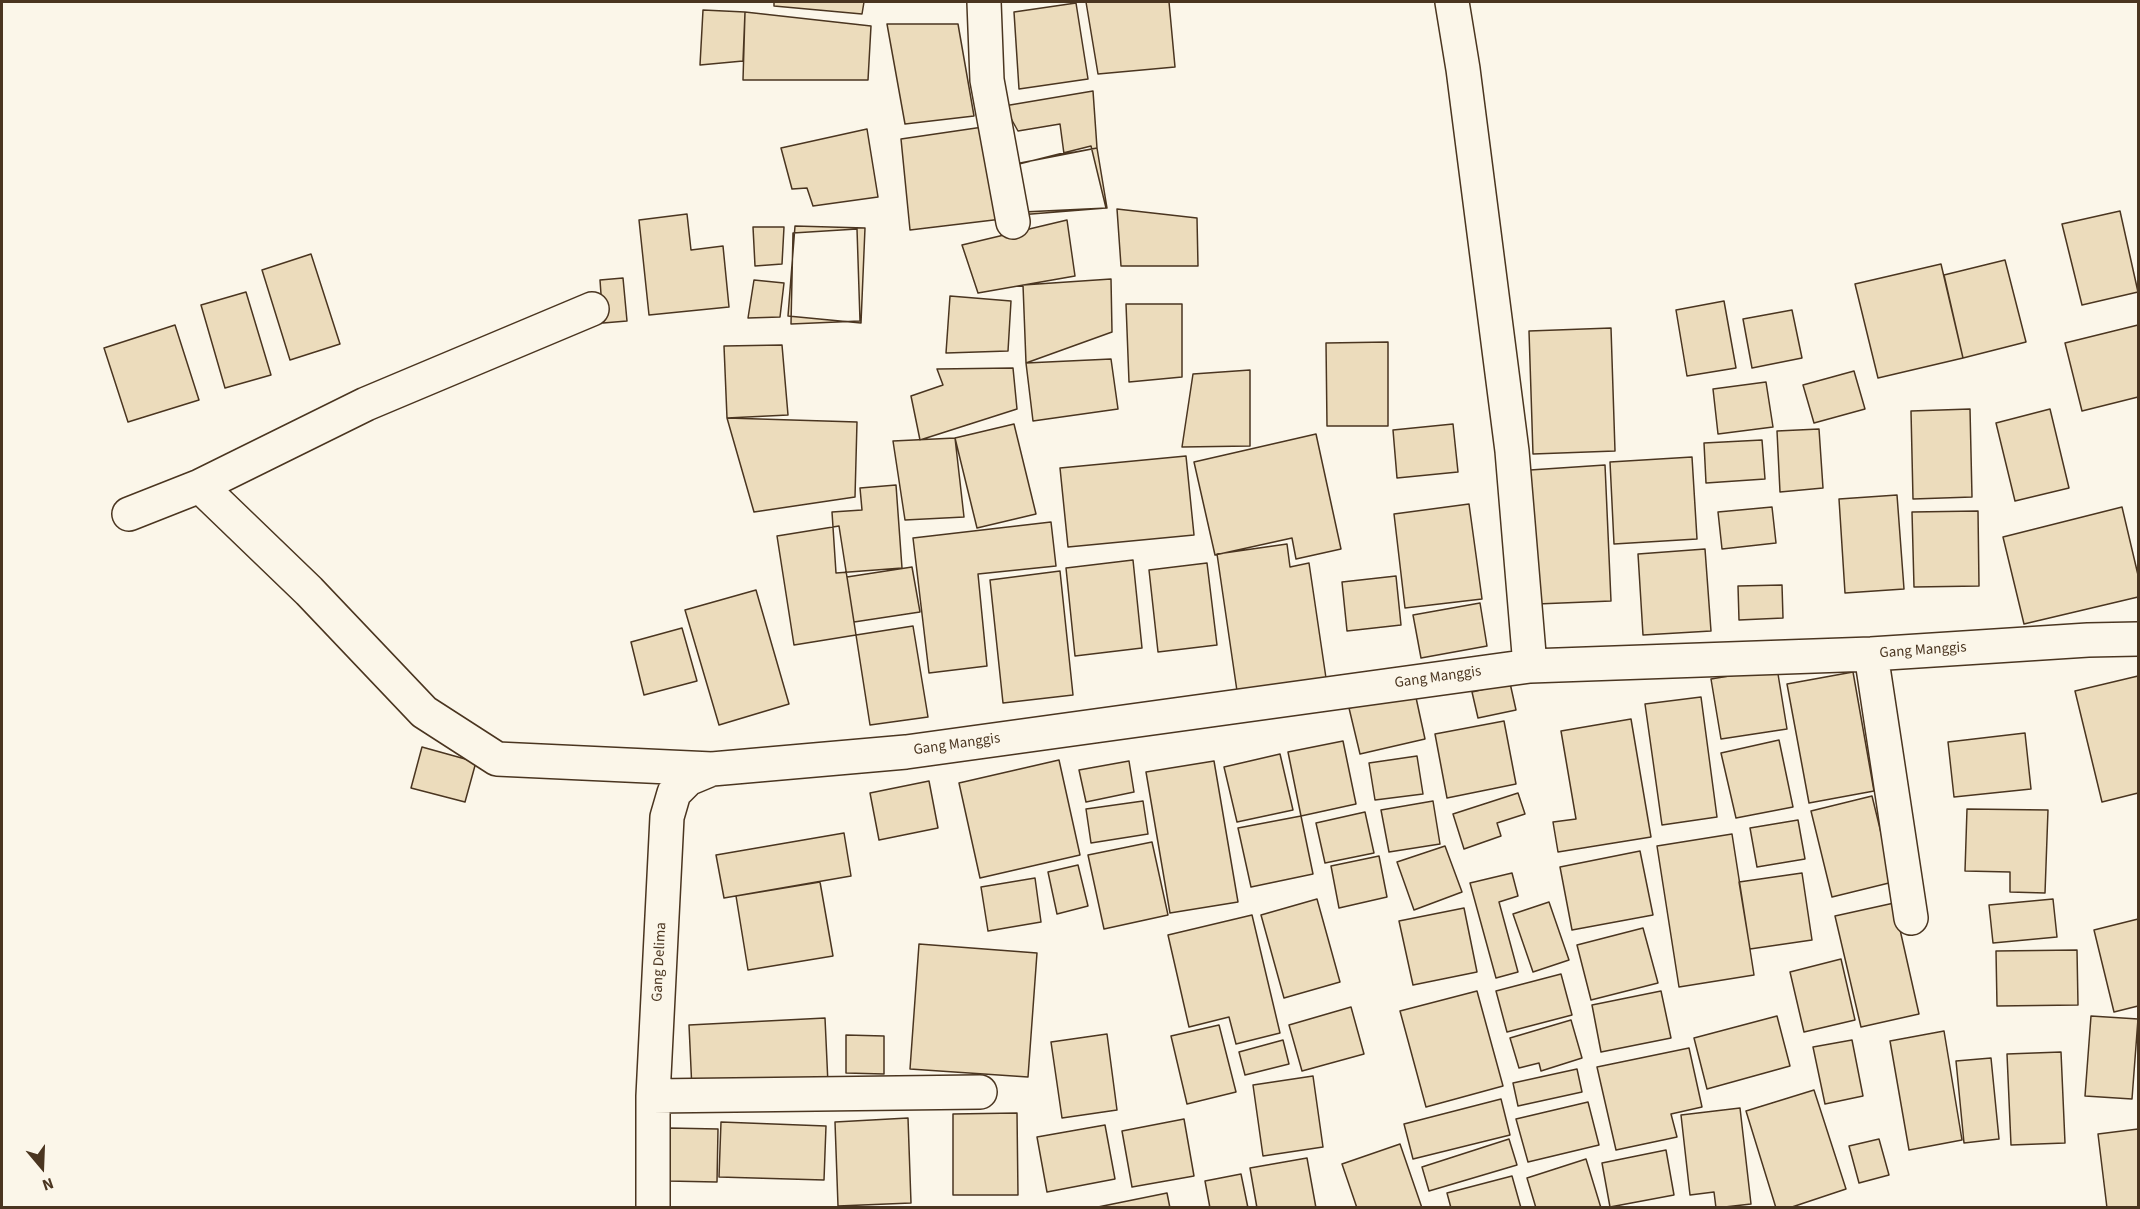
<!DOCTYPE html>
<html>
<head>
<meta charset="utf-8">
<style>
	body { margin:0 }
	#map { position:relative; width:2140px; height:1209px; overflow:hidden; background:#fbf6e9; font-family:"Source Sans 3",sans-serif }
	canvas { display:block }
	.frame { position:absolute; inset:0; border:3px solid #4a3520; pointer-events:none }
	.north { position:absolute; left:12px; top:1137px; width:60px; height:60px; -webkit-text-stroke:4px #fbf6e9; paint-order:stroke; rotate:161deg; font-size:16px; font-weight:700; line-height:24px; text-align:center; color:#4a3520 }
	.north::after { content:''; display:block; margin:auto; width:21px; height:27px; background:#4a3520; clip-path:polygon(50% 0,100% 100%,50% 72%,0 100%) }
</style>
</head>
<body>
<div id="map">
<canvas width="2140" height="1209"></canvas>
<div class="frame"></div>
<div class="north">N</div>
</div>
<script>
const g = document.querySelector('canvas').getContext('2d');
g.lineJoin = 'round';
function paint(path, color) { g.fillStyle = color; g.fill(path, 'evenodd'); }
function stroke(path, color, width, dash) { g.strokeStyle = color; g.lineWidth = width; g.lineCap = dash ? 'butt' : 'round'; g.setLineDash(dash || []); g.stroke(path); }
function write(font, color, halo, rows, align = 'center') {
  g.font = font + ' "Source Sans 3",sans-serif'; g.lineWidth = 4.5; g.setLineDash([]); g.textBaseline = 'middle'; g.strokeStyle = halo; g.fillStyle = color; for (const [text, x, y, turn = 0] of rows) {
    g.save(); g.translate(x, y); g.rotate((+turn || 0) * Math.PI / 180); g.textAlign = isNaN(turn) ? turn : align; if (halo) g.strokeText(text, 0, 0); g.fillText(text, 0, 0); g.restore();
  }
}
const building = new Path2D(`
	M774,2H864L862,14L774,6Z
	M1086,2H1169L1175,67L1098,74Z
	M1076,3L1088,79L1019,89L1014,12Z
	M703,10L745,12L743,61L700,65Z
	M745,12L871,26L868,80H743Z
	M887,24H958L974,116L905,124Z
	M1093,91L1097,148L1064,154L1060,124L1018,131L1004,106Z
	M983,127L1002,219L910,230L901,139Z
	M867,129L878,197L813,206L807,188L792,189L781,148Z
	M1091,146L1106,208L1019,215L1015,165Z
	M1097,148L1107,208L1023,212L1015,164Z
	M1117,209L1197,218L1198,266H1121Z
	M2120,211L2138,292L2082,305L2062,224Z
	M687,214L691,250L723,246L729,307L649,315L639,220Z
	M1067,220L1075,276L978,293L962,245Z
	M795,226L865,228L861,323L788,316Z
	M753,227H784L782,264L755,266Z
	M857,229L860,321L791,324L793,233Z
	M311,254L340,344L290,360L262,270Z
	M2005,260L2026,342L1963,358L1944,275Z
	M1941,264L1963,358L1878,378L1855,284Z
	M623,278L627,321L603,323L600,280Z
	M1111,279L1112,332L1026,363L1023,285Z
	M754,280L784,283L780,317L748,318Z
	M246,292L271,375L225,388L201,305Z
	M950,296L1011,301L1008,351L946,353Z
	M1724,301L1736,368L1687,376L1676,310Z
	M1126,304H1182V377L1129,382Z
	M1792,310L1802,358L1752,368L1743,319Z
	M175,325L199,400L128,422L104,348Z
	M2138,325V397L2082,411L2065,343Z
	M1611,328L1615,451L1533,454L1529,331Z
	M1388,342V426H1327L1326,343Z
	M782,345L788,415L727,418L724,346Z
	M1111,359L1118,409L1033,421L1026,363Z
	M1013,368L1017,409L920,440L911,396L943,385L937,369Z
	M1250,370V446L1182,447L1193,374Z
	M1854,371L1865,409L1814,423L1803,385Z
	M1766,382L1773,427L1718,434L1713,389Z
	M1970,409L1972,497L1913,499L1911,411Z
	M2050,409L2069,488L2015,501L1996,423Z
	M727,418L857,422L855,497L754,512Z
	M1014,424L1036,514L977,528L955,438Z
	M1453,424L1458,472L1397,478L1393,430Z
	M1819,429L1823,488L1780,492L1777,431Z
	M1316,434L1341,549L1296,559L1292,538L1215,555L1194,462Z
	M955,438L964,517L905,520L893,441Z
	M1762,440L1765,479L1706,483L1704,443Z
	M1186,456L1194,535L1068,547L1060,468Z
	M1692,457L1697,539L1614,544L1610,462Z
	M1605,465L1611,601L1537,604L1530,470Z
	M896,485L902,568L836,573L832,512L862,510L860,488Z
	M1897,495L1904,589L1845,593L1839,499Z
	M1469,504L1482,599L1405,608L1394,514Z
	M1772,507L1776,543L1722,549L1718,512Z
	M2122,507L2138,575V597L2024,624L2003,537Z
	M1978,511L1979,586L1914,587L1912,512Z
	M1051,522L1056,566L978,574L987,666L929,673L913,538Z
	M839,526L856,635L794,645L777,536Z
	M1287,544L1290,567L1309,563L1326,678L1237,691L1217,554Z
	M1705,549L1711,631L1643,635L1638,554Z
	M1133,560L1142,648L1075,656L1066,568Z
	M1207,563L1217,645L1158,652L1149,570Z
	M912,567L920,612L854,622L847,577Z
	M1060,571L1073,695L1003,703L990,580Z
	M1396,576L1401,625L1347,631L1342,582Z
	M1782,585L1783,618L1739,620L1738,586Z
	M756,590L789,704L719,725L685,610Z
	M1480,603L1487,646L1421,658L1413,615Z
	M913,626L928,717L870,725L856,635Z
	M682,628L697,681L644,695L631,642Z
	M1777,668L1787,729L1721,739L1711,679Z
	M1853,672L1874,791L1809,803L1787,684Z
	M2138,676V793L2102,802L2075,691Z
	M1510,683L1516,710L1478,718L1472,692Z
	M1415,693L1425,739L1360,754L1349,708Z
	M1701,697L1717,817L1662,825L1645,704Z
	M1631,719L1651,837L1558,852L1553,822L1576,819L1561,731Z
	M1504,721L1516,784L1447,798L1435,734Z
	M2025,733L2031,789L1954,797L1948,742Z
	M1779,740L1793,807L1736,818L1721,753Z
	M1343,741L1356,804L1301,816L1288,752Z
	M422,747L476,762L465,802L411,788Z
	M1280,754L1293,810L1237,822L1224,767Z
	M1417,756L1423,794L1375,800L1369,763Z
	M1059,760L1080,855L980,878L959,783Z
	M1129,761L1134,792L1086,802L1079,770Z
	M1214,761L1238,902L1170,913L1146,772Z
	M929,781L938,828L879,840L870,793Z
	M1518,793L1525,814L1497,823L1501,836L1464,849L1453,814Z
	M1872,796L1893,882L1832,897L1811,811Z
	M1143,801L1148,834L1091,843L1086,809Z
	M1433,801L1440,844L1389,852L1381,810Z
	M1967,809L2048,810L2045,893L2010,892V872L1965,871Z
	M1365,812L1374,853L1325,863L1316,823Z
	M1301,816L1313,874L1251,887L1238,828Z
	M1798,820L1805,859L1757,867L1750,828Z
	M844,833L851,876L724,898L716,855Z
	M1732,834L1754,975L1679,987L1657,846Z
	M1152,842L1168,915L1104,929L1088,855Z
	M1445,846L1462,892L1414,910L1397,862Z
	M1640,851L1653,915L1572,930L1560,867Z
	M1379,856L1387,897L1339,908L1331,866Z
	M1078,865L1088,906L1057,914L1048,872Z
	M1512,873L1518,896L1499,902L1518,972L1496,978L1470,883Z
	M1802,873L1812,940L1750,949L1739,882Z
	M1035,878L1041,922L988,931L981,887Z
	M820,882L833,956L748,970L736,896Z
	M1317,899L1340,982L1284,998L1261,915Z
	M2053,899L2057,937L1993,943L1989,905Z
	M1549,902L1569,960L1533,972L1513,914Z
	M1894,903L1919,1014L1861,1027L1835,916Z
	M1464,908L1477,972L1413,985L1399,921Z
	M1252,915L1280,1033L1236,1044L1229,1017L1189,1027L1168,935Z
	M2138,919V1006L2114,1012L2094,930Z
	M1643,928L1658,983L1591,1000L1577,945Z
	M919,944L1037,953L1028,1077L910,1069Z
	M2077,950L2078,1005L1997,1006L1996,951Z
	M1841,959L1855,1020L1804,1032L1790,972Z
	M1561,974L1572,1015L1507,1032L1496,991Z
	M1477,991L1503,1086L1426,1107L1400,1011Z
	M1661,991L1671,1038L1601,1052L1592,1005Z
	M1351,1007L1364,1054L1302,1071L1289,1025Z
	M1777,1016L1790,1066L1707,1089L1694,1038Z
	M2091,1016L2138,1019L2132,1099L2085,1096Z
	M825,1018L828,1084L692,1090L689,1025Z
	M1571,1020L1582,1058L1541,1071L1539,1063L1519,1068L1510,1038Z
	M1219,1025L1236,1092L1187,1104L1171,1036Z
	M1944,1031L1962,1140L1909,1150L1890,1041Z
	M1107,1034L1117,1110L1062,1118L1051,1042Z
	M846,1035L884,1036V1074L846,1073Z
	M1283,1040L1289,1064L1245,1075L1239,1052Z
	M1852,1040L1863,1096L1825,1104L1813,1047Z
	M1689,1048L1702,1107L1671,1114L1677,1137L1616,1150L1597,1067Z
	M2061,1052L2065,1143L2011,1145L2007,1054Z
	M1991,1058L1999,1139L1964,1143L1956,1061Z
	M1577,1069L1582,1092L1518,1106L1513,1083Z
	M1313,1076L1323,1147L1263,1156L1253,1085Z
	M1814,1090L1846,1189L1789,1208H1776L1746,1111Z
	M1501,1099L1510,1135L1413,1159L1404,1124Z
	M1588,1102L1599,1145L1528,1162L1516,1119Z
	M1740,1108L1751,1204L1716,1208L1714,1192L1690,1195L1681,1115Z
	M1017,1113L1018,1195H953V1114Z
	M908,1118L911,1203L838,1206L835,1122Z
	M1184,1119L1194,1176L1132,1187L1122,1131Z
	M721,1122L826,1126L824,1180L719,1177Z
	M1105,1125L1115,1179L1047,1192L1037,1137Z
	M669,1128L718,1129L717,1182L667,1181Z
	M2138,1129V1208H2107L2098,1134Z
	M1509,1139L1517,1165L1429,1191L1422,1167Z
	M1879,1139L1889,1175L1859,1183L1849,1146Z
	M1400,1144L1422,1208H1357L1342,1164Z
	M1666,1150L1674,1195L1610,1207L1602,1163Z
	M1307,1158L1316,1208H1257L1250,1168Z
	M1586,1159L1601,1208H1536L1527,1178Z
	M1241,1174L1248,1208H1210L1205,1181Z
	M1512,1176L1521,1208H1451L1447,1193Z
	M1167,1193L1170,1208H1093Z`);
paint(building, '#ecdcbc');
stroke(building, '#4a3520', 1.5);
const minor = new Path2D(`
	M984,2L987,80L1013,222
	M1452,2L1463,69L1512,451L1530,666
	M200,486L309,591L424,712L497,759L712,769
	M129,514L200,486L366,404L592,309
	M1871,654L1911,918
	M653,1096L980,1092
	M653,1208V1096L667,817L674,793L688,779L712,769L906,752L1530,666L1871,654L2088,640L2138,639`);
stroke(minor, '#4a3520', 36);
stroke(minor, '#fbf6e9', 33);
write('15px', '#4a3520', '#fbf6e9', [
	["Gang Manggis",1923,651,-4],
	["Gang Manggis",1438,678,-8],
	["Gang Manggis",957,745,-8],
	["Gang Delima",660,962,-87]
]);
</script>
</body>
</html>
